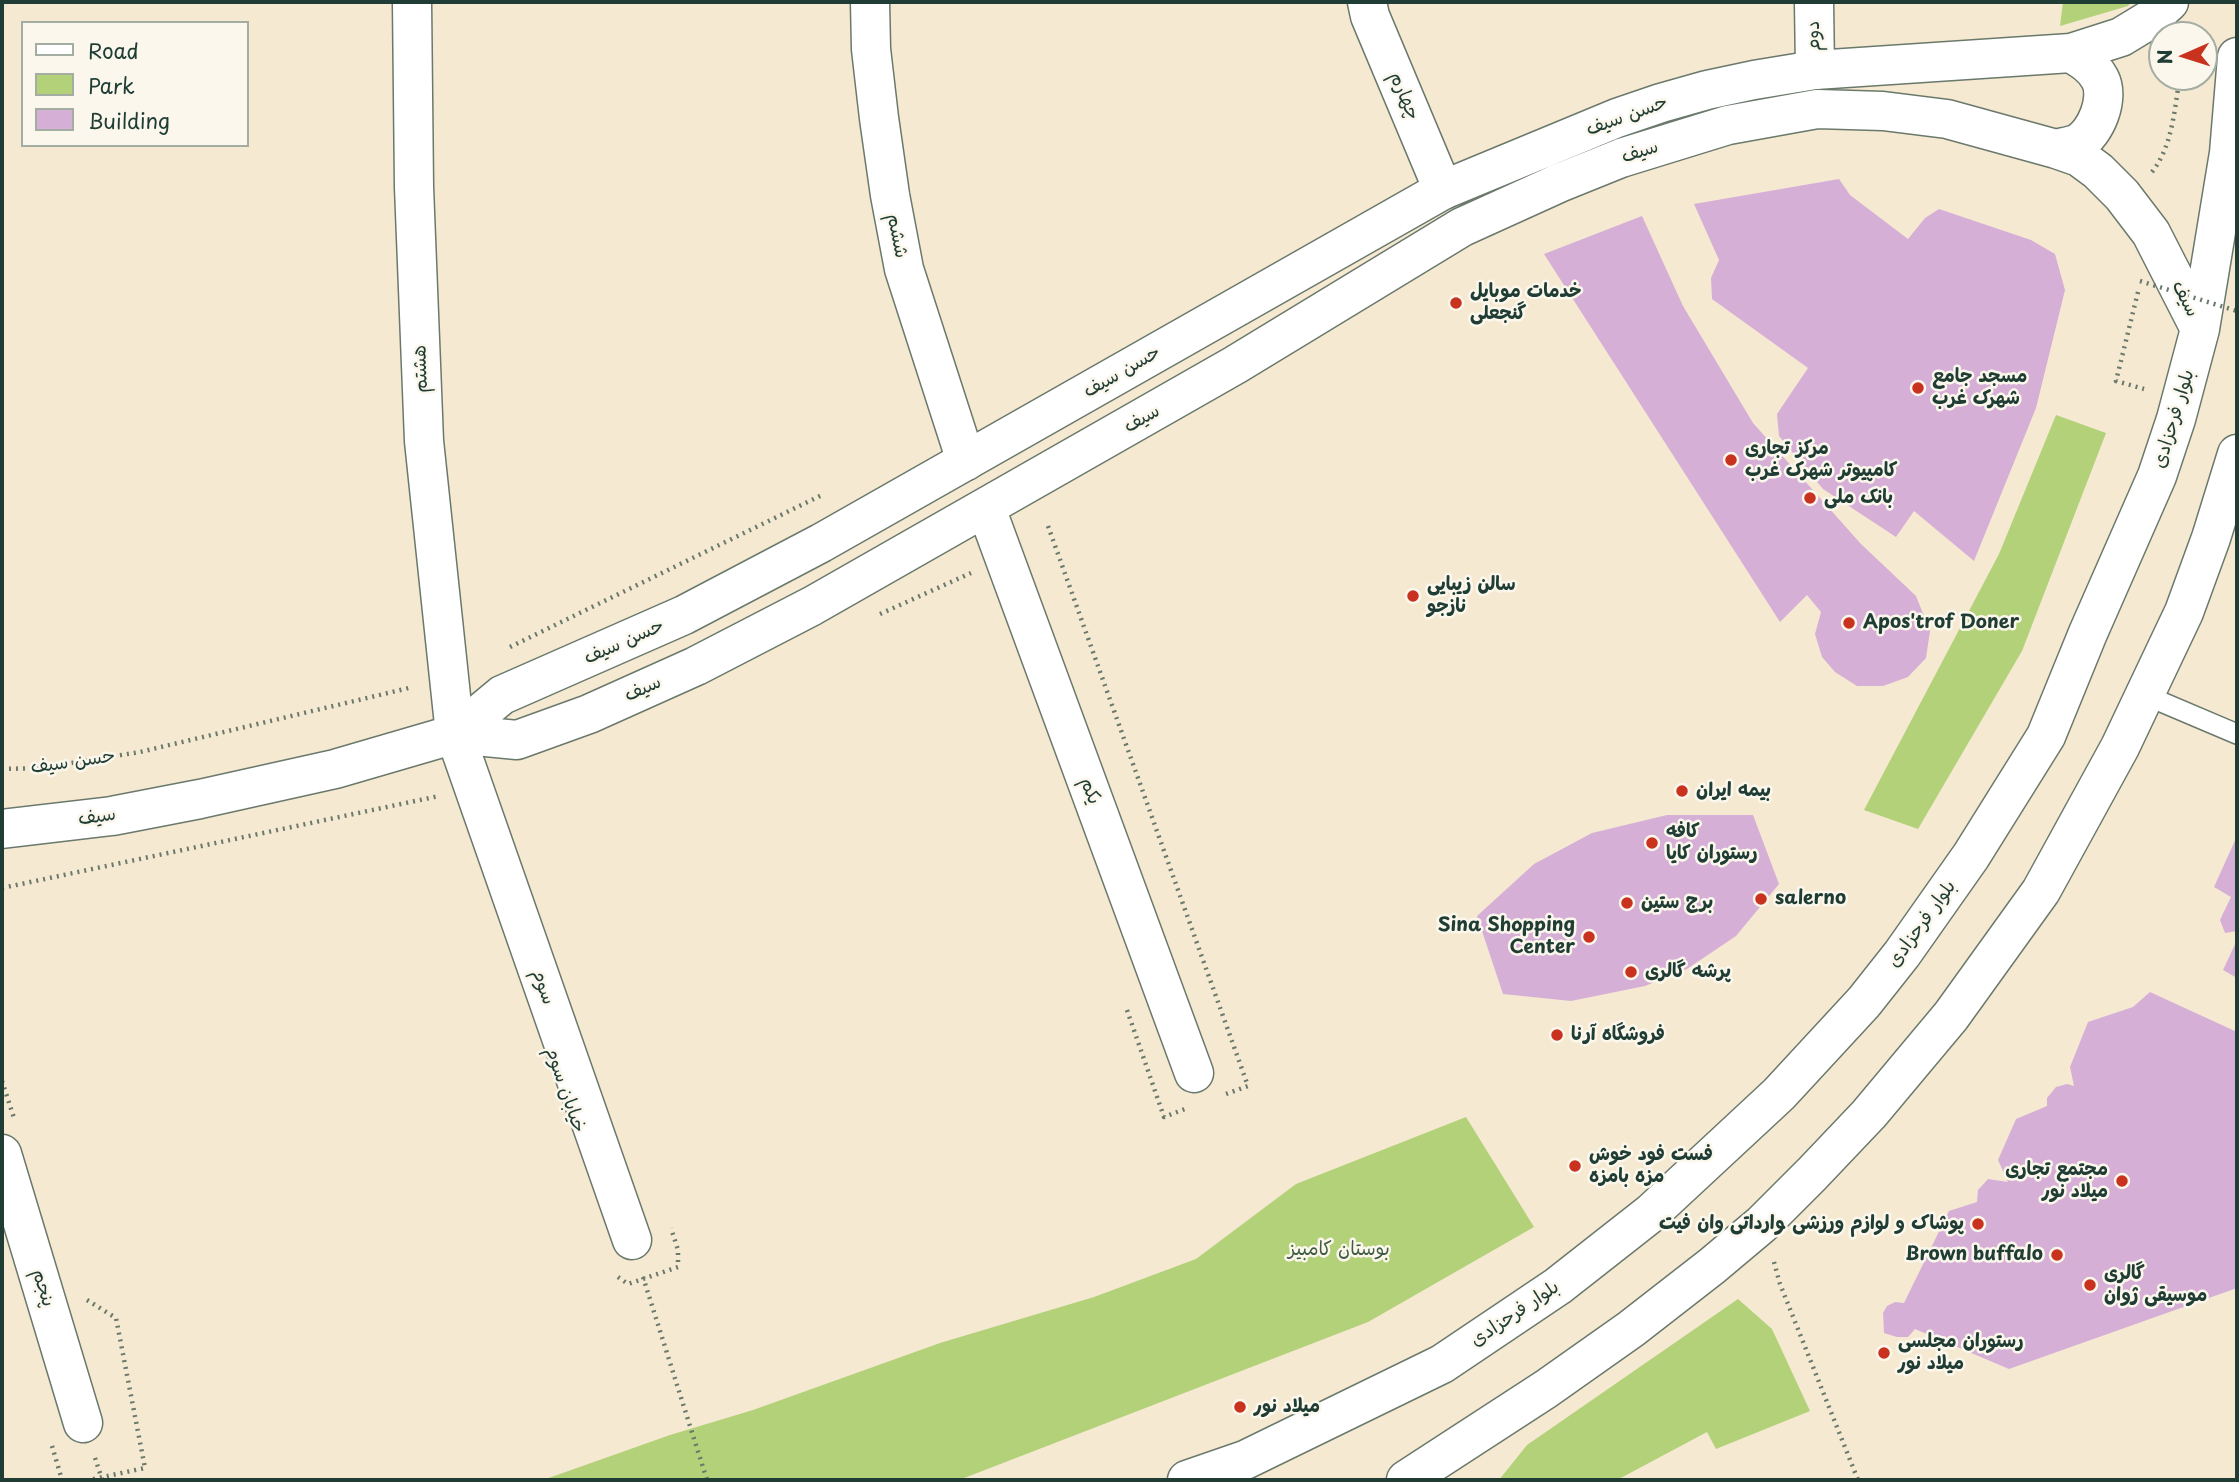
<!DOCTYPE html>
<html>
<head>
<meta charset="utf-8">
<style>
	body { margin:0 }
	#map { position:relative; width:2239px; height:1482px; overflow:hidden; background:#f5e9d2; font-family:"Playpen Sans",sans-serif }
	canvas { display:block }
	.frame { position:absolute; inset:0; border:4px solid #1f3d34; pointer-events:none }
	.legend { position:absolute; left:21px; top:21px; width:228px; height:126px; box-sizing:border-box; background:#fbf7ec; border:2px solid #a3ada2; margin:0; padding:9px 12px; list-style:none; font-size:21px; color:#1f3d34 }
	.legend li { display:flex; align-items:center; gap:14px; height:35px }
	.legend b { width:35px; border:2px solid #a3ada2 }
	.north { position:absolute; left:2148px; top:21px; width:70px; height:70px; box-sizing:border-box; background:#fbf7ec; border:2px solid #a3ada2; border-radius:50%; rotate:267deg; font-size:19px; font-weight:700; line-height:28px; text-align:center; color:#1f3d34 }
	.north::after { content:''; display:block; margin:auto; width:24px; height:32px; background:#c8321e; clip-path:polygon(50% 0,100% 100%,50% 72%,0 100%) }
</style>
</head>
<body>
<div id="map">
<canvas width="2239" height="1482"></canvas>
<div class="frame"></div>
<ul class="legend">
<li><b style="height:9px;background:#fff"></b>Road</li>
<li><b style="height:19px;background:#b3d178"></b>Park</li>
<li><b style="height:19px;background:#d6afd7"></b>Building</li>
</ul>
<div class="north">N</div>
</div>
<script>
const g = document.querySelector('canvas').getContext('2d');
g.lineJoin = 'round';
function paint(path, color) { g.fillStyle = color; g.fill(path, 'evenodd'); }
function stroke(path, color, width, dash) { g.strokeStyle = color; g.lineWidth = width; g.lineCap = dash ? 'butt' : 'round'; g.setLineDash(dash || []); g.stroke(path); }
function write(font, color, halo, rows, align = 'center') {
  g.font = font + ' "Playpen Sans","Playpen Sans Arabic",sans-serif'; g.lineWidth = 5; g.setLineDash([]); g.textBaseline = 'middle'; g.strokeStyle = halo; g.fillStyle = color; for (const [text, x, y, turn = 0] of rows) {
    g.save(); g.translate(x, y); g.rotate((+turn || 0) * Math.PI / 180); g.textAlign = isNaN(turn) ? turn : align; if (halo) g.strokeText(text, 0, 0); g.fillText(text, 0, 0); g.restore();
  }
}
paint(new Path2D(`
	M2063,2H2131L2128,6L2060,26Z
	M2056,415L2106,433L2022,651L1918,829L1864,810L1999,554Z
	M1466,1117L1534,1227L1368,1322L959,1480H543L670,1435L753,1410L940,1343L1094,1297L1196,1259L1296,1184Z
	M1738,1299L1772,1329L1810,1411L1716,1449L1707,1432L1617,1480H1499L1527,1445Z`), '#b3d178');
paint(new Path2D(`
	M1839,179L1850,195L1908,239L1925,218L1939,209L2031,240L2055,254L2065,290L2036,408L1974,561L1914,511L1896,537L1823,489L1779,436L1777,414L1808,368L1712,299L1711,278L1719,260L1694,204Z
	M1642,216L1683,306L1753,423L1861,544L1916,596L1930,631L1926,658L1908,677L1883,686H1857L1835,672L1822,657L1815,634L1821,612L1807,595L1780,622L1544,254Z
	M1667,815H1753L1779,884L1736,936L1687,969L1645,986L1571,1001L1503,994L1477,916L1534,864L1592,833Z
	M2237,836V931L2225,933L2220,920L2231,897L2214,887Z
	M2237,940V978L2223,970Z
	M2150,992L2237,1032V1288L2009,1369L1915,1329L1908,1337H1897L1884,1333L1883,1313L1887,1306L1895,1302L1904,1303L1949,1211L1977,1202L1978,1190L1988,1179L2008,1182L1998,1160L2016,1119L2047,1106V1098L2056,1087L2067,1084L2074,1086L2070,1067L2088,1022L2133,1007Z`), '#d6afd7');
const lane = new Path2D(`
	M2145,695L2237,734`);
const street = new Path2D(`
	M412,2L414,187L424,441L455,734L632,1240
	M870,2L871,49L879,118L890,195L904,269L966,461
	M1367,2L1370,16L1443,190
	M1814,2L1815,70
	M986,508L1194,1073
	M2,1154L83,1423`);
const secondary = new Path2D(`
	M2056,149C2063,147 2072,146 2078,143C2096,133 2110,98 2100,79C2093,66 2083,60 2071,53
	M455,734L502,695L684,615L821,543L1443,190L1617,118L1661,103L1707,90L1754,80L1815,70L2071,53L2121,37L2149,20L2169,2
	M2,829L112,816L200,799L335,769L455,734L517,740L589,714L696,666L812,606L1235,365L1462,227L1559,183L1621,158L1728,125L1817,109L1883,111L1947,119L2056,149L2079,157L2098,171L2122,195L2151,233L2200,329
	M1187,1480L1245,1460L1442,1364L1558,1286L1651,1213L1779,1094L1864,1002L1902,954L1971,856L2046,736L2088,633L2157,476L2176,419L2200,329L2229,153L2237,57
	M1406,1480L1546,1389L1631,1329L1712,1266L1762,1224L1812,1174L1869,1114L1951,1016L2041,891L2120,747L2184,612L2211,538L2237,454`);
stroke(lane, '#6a796b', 22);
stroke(street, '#6a796b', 41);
stroke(secondary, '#6a796b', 41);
stroke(new Path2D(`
	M2152,172C2173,145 2174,110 2180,77
	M2138,292L2116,381L2144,389
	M1048,526L1248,1086L1226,1094
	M880,614L971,573
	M510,647L824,494
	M2,769L40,768L140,752L413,687
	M2,888L439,796
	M1127,1010L1164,1117L1185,1109
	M2,1081L15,1121
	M1774,1262L1780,1284L1858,1480
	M618,1277L628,1284L678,1267V1250L671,1228
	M643,1277L707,1480
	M87,1300L116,1318L145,1468L89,1480
	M52,1446L62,1480
	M95,1458L102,1479`), '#6a796b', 4.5, [2, 5]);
stroke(lane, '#fff', 19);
stroke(street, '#fff', 38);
stroke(secondary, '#fff', 38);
stroke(new Path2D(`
	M2140,281L2237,311`), '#6a796b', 4.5, [2, 5]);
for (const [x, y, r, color] of [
	[1456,303,7,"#c8321e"],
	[1918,388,7,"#c8321e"],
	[1731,460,7,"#c8321e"],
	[1810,498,7,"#c8321e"],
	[1413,596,7,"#c8321e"],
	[1849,623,7,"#c8321e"],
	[1682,791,7,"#c8321e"],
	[1652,843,7,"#c8321e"],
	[1761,899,7,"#c8321e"],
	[1627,903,7,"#c8321e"],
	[1589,937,7,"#c8321e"],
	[1631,972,7,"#c8321e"],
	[1557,1035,7,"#c8321e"],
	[1575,1166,7,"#c8321e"],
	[2122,1181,7,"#c8321e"],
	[1978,1224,7,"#c8321e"],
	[2057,1255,7,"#c8321e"],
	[2090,1285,7,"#c8321e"],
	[1884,1353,7,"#c8321e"],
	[1240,1407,7,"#c8321e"]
]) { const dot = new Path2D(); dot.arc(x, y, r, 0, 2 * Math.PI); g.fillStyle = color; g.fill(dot); stroke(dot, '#fbf7ec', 2.5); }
write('19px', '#1f3d34', '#fbf7ec', [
	["دوم",1814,36,-91],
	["چهارم",1404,96,67],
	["حسن سیف",1627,116,-20],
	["سیف",1640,152,-18],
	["ششم",897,236,79],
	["سیف",2185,299,63],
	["هشتم",421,369,-92],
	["حسن سیف",1122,372,-30],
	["سیف",1142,419,-30],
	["بلوار فرحزادی",2174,419,-73],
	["حسن سیف",624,642,-24],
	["سیف",643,689,-24],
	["حسن سیف",73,762,-8],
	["یکم",1090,791,70],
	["سیف",97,817,-8],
	["بلوار فرحزادی",1922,924,-54],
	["سوم",543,987,71],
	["خیابان سوم",565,1090,71],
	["پنجم",43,1288,73],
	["بلوار فرحزادی",1515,1314,-34]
]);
write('bold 19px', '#1f3d34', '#fbf7ec', [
	["خدمات موبایل",1470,292],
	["گنجعلی",1470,314],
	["مسجد جامع",1932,377],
	["شهرک غرب",1932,399],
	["مرکز تجاری",1745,449],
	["کامپیوتر شهرک غرب",1745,471],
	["بانک ملی",1824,498],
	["سالن زیبایی",1427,585],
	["نازجو",1427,607],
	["Apos'trof Doner",1863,623],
	["بیمه ایران",1696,791],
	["كافه",1666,832],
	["رستوران كايا",1666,854],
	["salerno",1775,899],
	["برج ستین",1641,903],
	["Sina Shopping",1575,926,"right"],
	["Center",1575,948,"right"],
	["پرشه گالری",1645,972],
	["فروشگاه آرنا",1571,1035],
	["فست فود خوش",1589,1155],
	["مزه بامزه",1589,1177],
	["مجتمع تجاری",2108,1170,"right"],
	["میلاد نور",2108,1192,"right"],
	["پوشاک و لوازم ورزشی وارداتی وان فیت",1964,1224,"right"],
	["Brown buffalo",2043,1255,"right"],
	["گالری",2104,1274],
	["موسیقی ژوان",2104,1296],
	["رستوران مجلسی",1898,1342],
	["میلاد نور",1898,1364],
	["میلاد نور",1254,1407]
], 'left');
write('19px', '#3d5b42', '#fbf7ec', [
	["بوستان کامبیز",1339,1250]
]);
</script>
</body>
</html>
